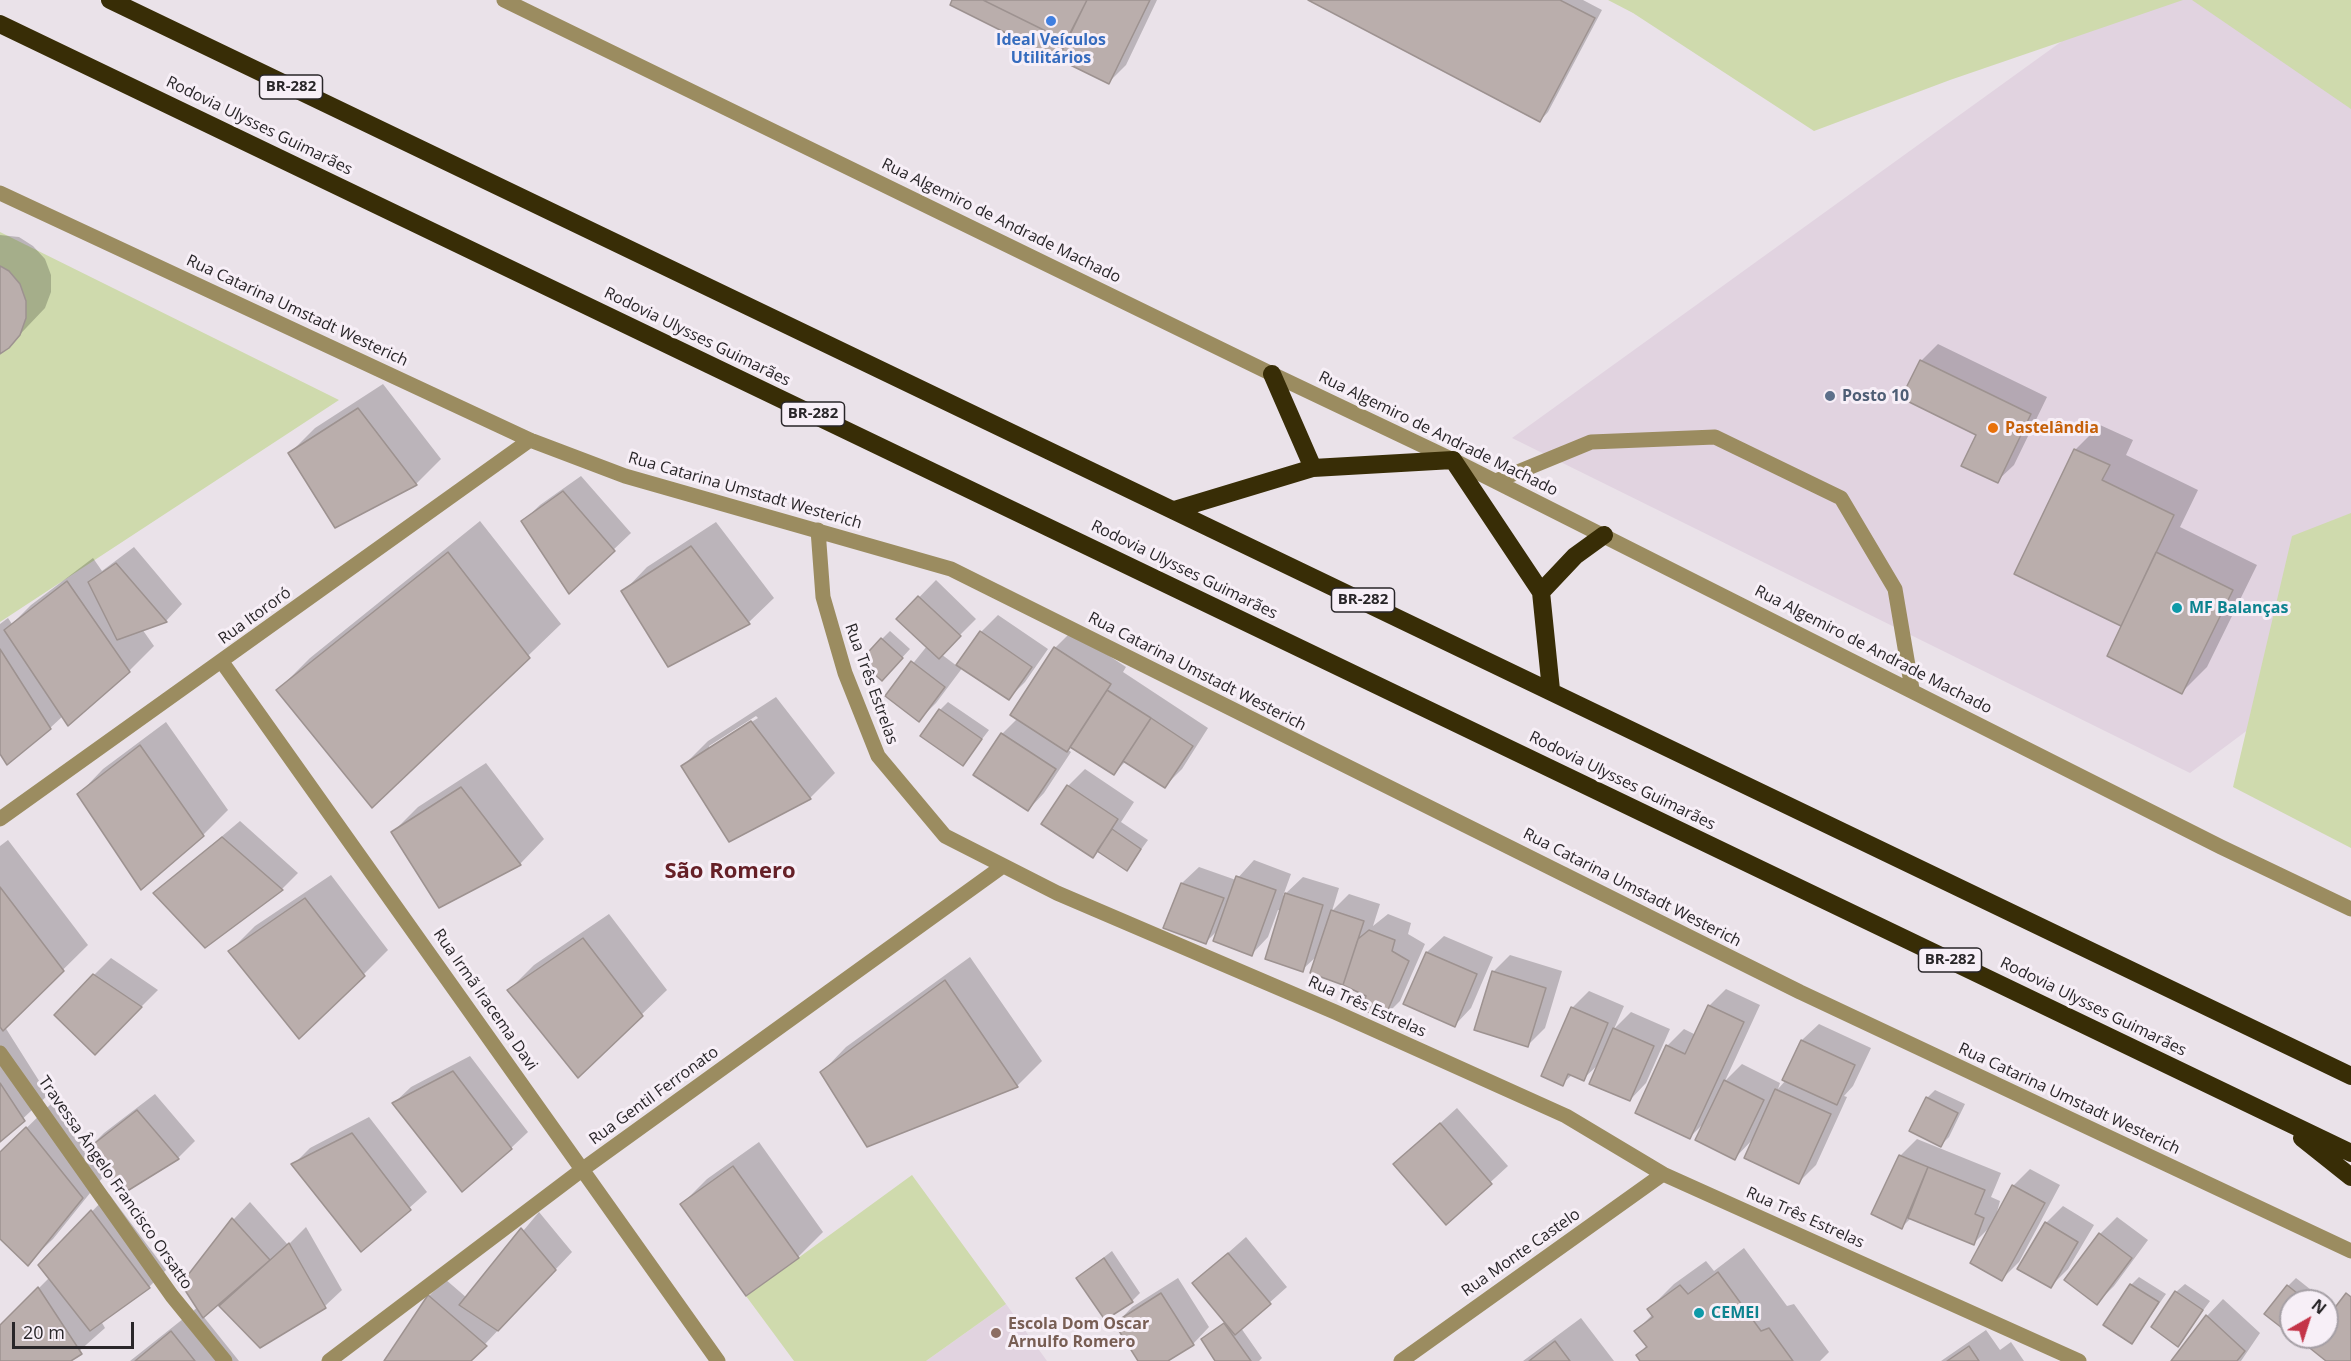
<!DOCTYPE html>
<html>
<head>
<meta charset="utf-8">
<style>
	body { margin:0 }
	#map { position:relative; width:2351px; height:1361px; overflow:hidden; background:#eae2e9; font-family:"Open Sans",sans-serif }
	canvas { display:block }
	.north { position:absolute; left:2279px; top:1289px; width:60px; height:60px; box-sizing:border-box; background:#f7eff7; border:2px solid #a59fa5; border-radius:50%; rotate:39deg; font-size:16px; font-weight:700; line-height:24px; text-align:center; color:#292629 }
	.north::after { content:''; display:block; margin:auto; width:21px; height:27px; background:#c43448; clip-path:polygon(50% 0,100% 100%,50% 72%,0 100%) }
	.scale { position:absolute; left:12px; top:1322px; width:122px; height:27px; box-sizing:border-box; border:3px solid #292629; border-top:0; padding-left:8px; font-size:18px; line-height:21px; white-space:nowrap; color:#292629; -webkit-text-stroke:4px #f7eff7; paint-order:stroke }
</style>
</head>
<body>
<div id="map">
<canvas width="2351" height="1361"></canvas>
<div class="north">N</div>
<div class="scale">20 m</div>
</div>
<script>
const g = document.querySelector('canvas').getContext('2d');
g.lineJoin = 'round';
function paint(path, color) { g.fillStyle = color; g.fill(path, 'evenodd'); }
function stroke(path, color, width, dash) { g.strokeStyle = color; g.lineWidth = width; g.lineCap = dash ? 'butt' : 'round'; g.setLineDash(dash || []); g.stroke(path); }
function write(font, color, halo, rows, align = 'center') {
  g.font = font + ' "Open Sans",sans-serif'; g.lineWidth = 6; g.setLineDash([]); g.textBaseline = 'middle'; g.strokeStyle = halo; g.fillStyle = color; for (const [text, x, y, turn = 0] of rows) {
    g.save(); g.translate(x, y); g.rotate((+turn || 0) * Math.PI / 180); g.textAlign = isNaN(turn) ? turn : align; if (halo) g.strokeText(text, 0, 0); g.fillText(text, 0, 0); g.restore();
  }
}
paint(new Path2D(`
	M2119,0H2351V653L2190,773L1512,438Z
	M1006,1304L1047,1361H926Z`), '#e1d3e0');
paint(new Path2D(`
	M1608,0H2183L1950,80L1814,131L1633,13Z
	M2192,0H2351V109Z
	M0,232L339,400L0,622Z
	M2351,513V848L2233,787L2292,536Z
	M912,1175L1006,1304L926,1361H794L746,1296Z`), '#cfdaad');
paint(new Path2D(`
	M954,0H1085L1083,3L1088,0H1157L1126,65L1109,82L952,4Z
	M1312,0H1583L1602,10L1548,112L1540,121Z
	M0,235L19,237L33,246L45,259L51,275V292L45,308L8,347L0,352Z
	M1938,344L2047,397L2014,465L1997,481L1978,434L1921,361Z
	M383,384L441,459L416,484L336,526L290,453L315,428Z
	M2100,425L2133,440L2126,455L2198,490L2180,527L2257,565L2207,667L2182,692L2123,625L2016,574L2075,450Z
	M581,476L631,533L569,592L523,521L540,505Z
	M480,521L561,624L372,806L278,690L310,658Z
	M716,522L774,598L749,622L668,665L623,592L647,567Z
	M134,547L182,604L166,621L142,629L154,646L129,671L63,716L50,728L0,751V624L8,618L12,624L31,605L93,558L102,571Z
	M936,580L976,619L941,654L957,666L981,632L998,615L1048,649L1025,682L1009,698L963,667L936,703L919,720L887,696L927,646L898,619Z
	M890,631L910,649L890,671L882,639Z
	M1072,631L1126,667L1123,672L1208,728L1182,769L1165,786L1126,761L1114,773L1071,745L1067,749L1071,752L1044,793L1028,810L1002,734L1018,718L1055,648Z
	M776,697L835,773L810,798L729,840L683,766L708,741ZM756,716L758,718L709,749V746Z
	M948,702L989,730L963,764L940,710Z
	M166,722L228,810L203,835L79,794L103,769Z
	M486,763L544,839L520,864L393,832L418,807Z
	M1085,769L1134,802L1121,822L1148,840L1127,869L1099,850L1093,856L1068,786Z
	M240,821L298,873L282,889L155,893Z
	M8,840L88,945L5,1027L48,1095L0,1140V846Z
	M1254,860L1291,874L1283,896L1303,877L1339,888L1332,911L1349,894L1380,904L1373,926L1388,914L1411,923L1408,934L1425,944L1400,1001L1383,1018L1368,995L1318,955L1302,970L1281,911L1278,910L1268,937L1252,954L1219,929L1205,943L1182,883L1199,867L1236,880Z
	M331,875L388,950L363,975L230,951L255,926Z
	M609,914L667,990L578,1076L509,990L534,965Z
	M1444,936L1493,957L1471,1008L1455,1025L1427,952Z
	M1510,955L1562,971L1545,1028L1528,1045L1493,972Z
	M970,957L1042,1061L1018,1085L868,1145L822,1072L846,1047Z
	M111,958L158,990L95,1053L94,975Z
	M1726,989L1760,1005L1725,1081L1742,1064L1780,1083L1778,1089L1786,1080L1802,1040L1819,1024L1871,1048L1853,1086L1844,1096L1847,1097L1816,1165L1799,1182L1754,1138L1735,1158L1704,1123L1690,1137L1667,1046L1684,1029L1696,1035L1709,1006Z
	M1589,991L1624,1006L1614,1029L1631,1012L1670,1029L1646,1083L1630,1100L1600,1063L1583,1079L1572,1075L1562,1084L1543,1076L1573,1007Z
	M470,1056L528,1132L511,1148L394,1103L411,1087Z
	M1935,1090L1965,1104L1949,1137L1941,1145L1927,1098Z
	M155,1094L195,1141L178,1158L124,1191L107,1172L53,1239L28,1263L0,1237V1154L51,1104L88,1149L104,1133Z
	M1457,1108L1508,1166L1446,1223L1395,1164Z
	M369,1117L427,1192L362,1250L293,1165L310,1148Z
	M1917,1139L2001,1173L1991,1197L2000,1201L1996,1216L2013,1186L2030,1169L2060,1185L2019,1262L2002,1279L1990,1227L1974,1243L1911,1218L1902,1227L1900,1156Z
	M759,1142L823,1232L798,1257L747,1294L682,1204L707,1179Z
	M109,1194L166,1270L149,1287L101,1321L105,1328L68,1361H0V1327L50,1277L40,1265Z
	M250,1202L288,1245L306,1227L342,1290L325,1306L261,1346L221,1306L229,1294L203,1316L239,1361H130L198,1307L182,1284L234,1219Z
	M2063,1206L2094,1225L2068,1269L2051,1286L2046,1223Z
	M539,1212L572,1252L469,1361L384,1360L429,1296L445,1279L467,1298Z
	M2117,1217L2148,1240L2114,1286L2097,1303L2100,1234Z
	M1246,1237L1287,1287L1241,1328L1262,1358L1259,1361H1217L1202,1340L1226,1321L1194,1283Z
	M1744,1248L1787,1306L1794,1304L1829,1352L1820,1361H1642L1638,1355L1647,1345L1636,1331L1653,1314L1649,1309L1674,1284L1706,1261L1714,1271Z
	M1112,1251L1140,1293L1132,1301L1077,1278Z
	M2139,1277L2166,1294L2132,1342L2131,1285Z
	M1178,1278L1209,1327L1193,1344L1165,1361H1140L1116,1324L1132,1307Z
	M2296,1278L2325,1301H2291V1333L2288,1286Z
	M2185,1284L2210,1301L2178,1345L2176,1292Z
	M2223,1299L2260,1333L2241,1361H2173L2207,1316Z
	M1581,1318L1614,1361H1523Z
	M1986,1330L2000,1350L2011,1342L2024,1361H1941Z`), '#0003');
const building = new Path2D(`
	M952,0H983L1066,41L1058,59L950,5Z
	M983,0H1087L1066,41Z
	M1087,0H1150L1109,84L1058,59Z
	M1308,0H1560L1595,18L1540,122Z
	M0,266L9,271L20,284L26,301V318L20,335L9,348L0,354Z
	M1920,360L2031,414L1998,483L1961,466L1976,435L1901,398Z
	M358,408L417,485L335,528L288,453Z
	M2074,449L2110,465L2102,480L2174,515L2121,626L2014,574Z
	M563,491L615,551L569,594L521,521Z
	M691,546L750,624L668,667L621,591Z
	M448,552L530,658L372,808L276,690Z
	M2156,552L2233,590L2182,694L2107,656Z
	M116,563L167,622L117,640L88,582Z
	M67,581L130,672L68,726L4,630Z
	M918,596L961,636L939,659L896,619Z
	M980,631L1032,667L1009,700L956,665Z
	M881,638L903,658L882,681L860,661Z
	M1054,647L1111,684L1067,752L1010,715Z
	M0,649L51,729L7,765L0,754Z
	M911,661L945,687L919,722L885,696Z
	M1107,690L1151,718L1114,775L1070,747Z
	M939,709L982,739L963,766L920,736Z
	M1151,718L1193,746L1165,788L1123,761Z
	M751,721L811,799L729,842L681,766Z
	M1001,733L1056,769L1028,811L973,775Z
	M140,745L204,836L141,890L77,794Z
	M1067,785L1118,819L1093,858L1041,824Z
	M461,787L521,865L439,908L391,832Z
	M1112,829L1141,849L1127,871L1097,851Z
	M222,837L283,890L205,948L153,893Z
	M1236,876L1276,890L1252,956L1213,941Z
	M1181,883L1224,898L1206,944L1163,928Z
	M0,887L64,971L3,1031L0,1027Z
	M1285,893L1323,905L1303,972L1265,959Z
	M305,898L365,976L299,1039L228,951Z
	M1331,910L1364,921L1343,985L1310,973Z
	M1369,930L1395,940L1392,951L1409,961L1384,1019L1361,1009L1366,996L1343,985L1358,939Z
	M583,938L643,1016L578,1078L507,990Z
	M1426,952L1477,974L1455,1027L1403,1004Z
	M1492,971L1546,988L1528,1047L1474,1030Z
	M93,974L142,1007L95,1055L54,1015Z
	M945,980L1018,1087L867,1147L820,1072Z
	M1708,1005L1744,1022L1690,1139L1635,1113L1666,1045L1685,1054Z
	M1571,1007L1608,1023L1584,1081L1568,1074L1563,1086L1541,1076Z
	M1613,1028L1654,1046L1630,1101L1589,1084Z
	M1801,1040L1855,1065L1837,1105L1782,1080Z
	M453,1071L512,1149L462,1192L392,1103Z
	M1724,1080L1764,1100L1735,1160L1695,1140Z
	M0,1083L25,1121L0,1142Z
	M1775,1089L1831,1114L1799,1184L1744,1158Z
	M1926,1097L1958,1113L1941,1147L1909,1131Z
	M137,1110L179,1159L124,1193L86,1150Z
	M1440,1123L1492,1184L1446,1225L1393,1164Z
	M26,1127L83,1198L28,1266L0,1239V1152Z
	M352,1133L411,1210L361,1252L291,1164Z
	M1899,1155L1928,1167L1902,1229L1871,1214Z
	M733,1166L799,1258L746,1296L680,1204Z
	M1928,1167L1985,1190L1975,1214L1984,1218L1974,1245L1908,1218Z
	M2012,1185L2045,1203L2002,1281L1970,1263Z
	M91,1210L150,1288L90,1331L38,1265Z
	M232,1218L270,1260L203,1318L181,1284Z
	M2045,1222L2078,1242L2051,1288L2017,1269Z
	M521,1228L556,1270L498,1331L459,1305Z
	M2099,1233L2132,1258L2097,1305L2064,1280Z
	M289,1243L326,1308L260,1348L219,1306Z
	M1228,1253L1271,1304L1235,1335L1192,1283Z
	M1104,1258L1133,1302L1105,1320L1076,1278Z
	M1718,1272L1761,1331L1769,1328L1793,1361H1640L1636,1355L1647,1347L1634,1331L1653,1317L1647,1309L1680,1285L1688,1294Z
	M2130,1284L2159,1302L2132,1344L2103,1325Z
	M2287,1285L2307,1301H2291V1335L2264,1314Z
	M38,1287L82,1354L71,1361H0V1325Z
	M2175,1291L2203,1310L2178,1347L2151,1327Z
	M1161,1293L1194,1345L1168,1361H1138L1114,1323Z
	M2346,1293L2351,1297V1361H2326L2306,1345L2312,1337H2327V1318Z
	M428,1295L487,1346L471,1361H384Z
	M2206,1315L2245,1351L2237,1361H2171Z
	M1224,1323L1251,1361H1215L1201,1339Z
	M171,1331L195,1361H135Z
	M1555,1341L1570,1361H1529Z
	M1969,1346L1979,1361H1947Z`);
paint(building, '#baaeac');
stroke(building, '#9d9290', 1.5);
stroke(new Path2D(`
	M504,0L1272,374L1453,460L2221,847L2351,909
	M0,193L530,440L625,476L951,569L1800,992L2351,1251
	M1496,481L1591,442L1715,437L1841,498L1895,589L1912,689
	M818,530L823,597L845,673L878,756L945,836L1057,893L1335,1012L1566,1116L1663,1174L2079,1361
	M222,662L718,1361
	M0,819L530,440
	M0,1053L172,1296L225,1361
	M329,1361L583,1169L1003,866
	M1401,1361L1663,1174`), '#9b8c60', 15);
stroke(new Path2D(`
	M110,0L2351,1076
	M0,24L2351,1153
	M1272,374L1313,468
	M1174,510L1313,468L1453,460L1541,592L1551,690
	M1541,592L1575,556L1604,535
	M2302,1138L2351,1177`), '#382d06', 18);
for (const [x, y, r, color] of [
	[1051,21,6,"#3f7fe0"],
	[1830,396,6,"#5c6f8a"],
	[1993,428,6,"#e8710a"],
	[2177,608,6,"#0f9aa8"],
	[1699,1313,6,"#0f9aa8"],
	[996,1333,6,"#8d6e63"]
]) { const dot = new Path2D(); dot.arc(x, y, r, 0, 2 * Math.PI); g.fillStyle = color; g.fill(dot); stroke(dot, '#f7eff7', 2); }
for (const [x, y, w] of [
	[291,87,63],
	[813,414,63],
	[1363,600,63],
	[1950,960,63]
]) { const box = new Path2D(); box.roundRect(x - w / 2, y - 12, w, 24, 4.5); g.fillStyle = '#f7eff7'; g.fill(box); stroke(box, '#292629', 1.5); }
write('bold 15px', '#292629', null, [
	["BR-282",291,87],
	["BR-282",813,414],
	["BR-282",1363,600],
	["BR-282",1950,960]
]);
write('bold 16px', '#366cbe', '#f7eff7', [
	["Ideal Veículos",1051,40],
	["Utilitários",1051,58]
]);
write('16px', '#292629', '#f7eff7', [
	["Rodovia Ulysses Guimarães",259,126,26],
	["Rua Algemiro de Andrade Machado",1001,221,26],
	["Rua Catarina Umstadt Westerich",297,311,25],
	["Rodovia Ulysses Guimarães",697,337,26],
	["Rua Algemiro de Andrade Machado",1438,434,26],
	["Rua Catarina Umstadt Westerich",745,491,16],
	["Rodovia Ulysses Guimarães",1184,570,26],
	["Rua Itororó",255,616,-36],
	["Rua Algemiro de Andrade Machado",1873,650,27],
	["Rua Catarina Umstadt Westerich",1197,672,27],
	["Rua Três Estrelas",871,684,70],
	["Rodovia Ulysses Guimarães",1622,781,26],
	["Rua Catarina Umstadt Westerich",1632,888,27],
	["Rua Irmã Iracema Davi",485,1000,55],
	["Rua Três Estrelas",1367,1007,24],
	["Rodovia Ulysses Guimarães",2093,1007,26],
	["Rua Gentil Ferronato",654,1096,-36],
	["Rua Catarina Umstadt Westerich",2069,1099,25],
	["Travessa Ângelo Francisco Orsatto",115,1183,55],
	["Rua Três Estrelas",1805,1218,24],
	["Rua Monte Castelo",1521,1253,-35]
]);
write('bold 16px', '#4e5e75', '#f7eff7', [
	["Posto 10",1842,396]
], 'left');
write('bold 16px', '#c56008', '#f7eff7', [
	["Pastelândia",2005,428]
], 'left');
write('bold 16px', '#0d838f', '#f7eff7', [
	["MF Balanças",2189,608],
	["CEMEI",1711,1313]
], 'left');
write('bold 16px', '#785e54', '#f7eff7', [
	["Escola Dom Oscar",1008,1324],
	["Arnulfo Romero",1008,1342]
], 'left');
write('bold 22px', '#662027', '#f7eff7', [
	["São Romero",730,872]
]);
</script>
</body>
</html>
